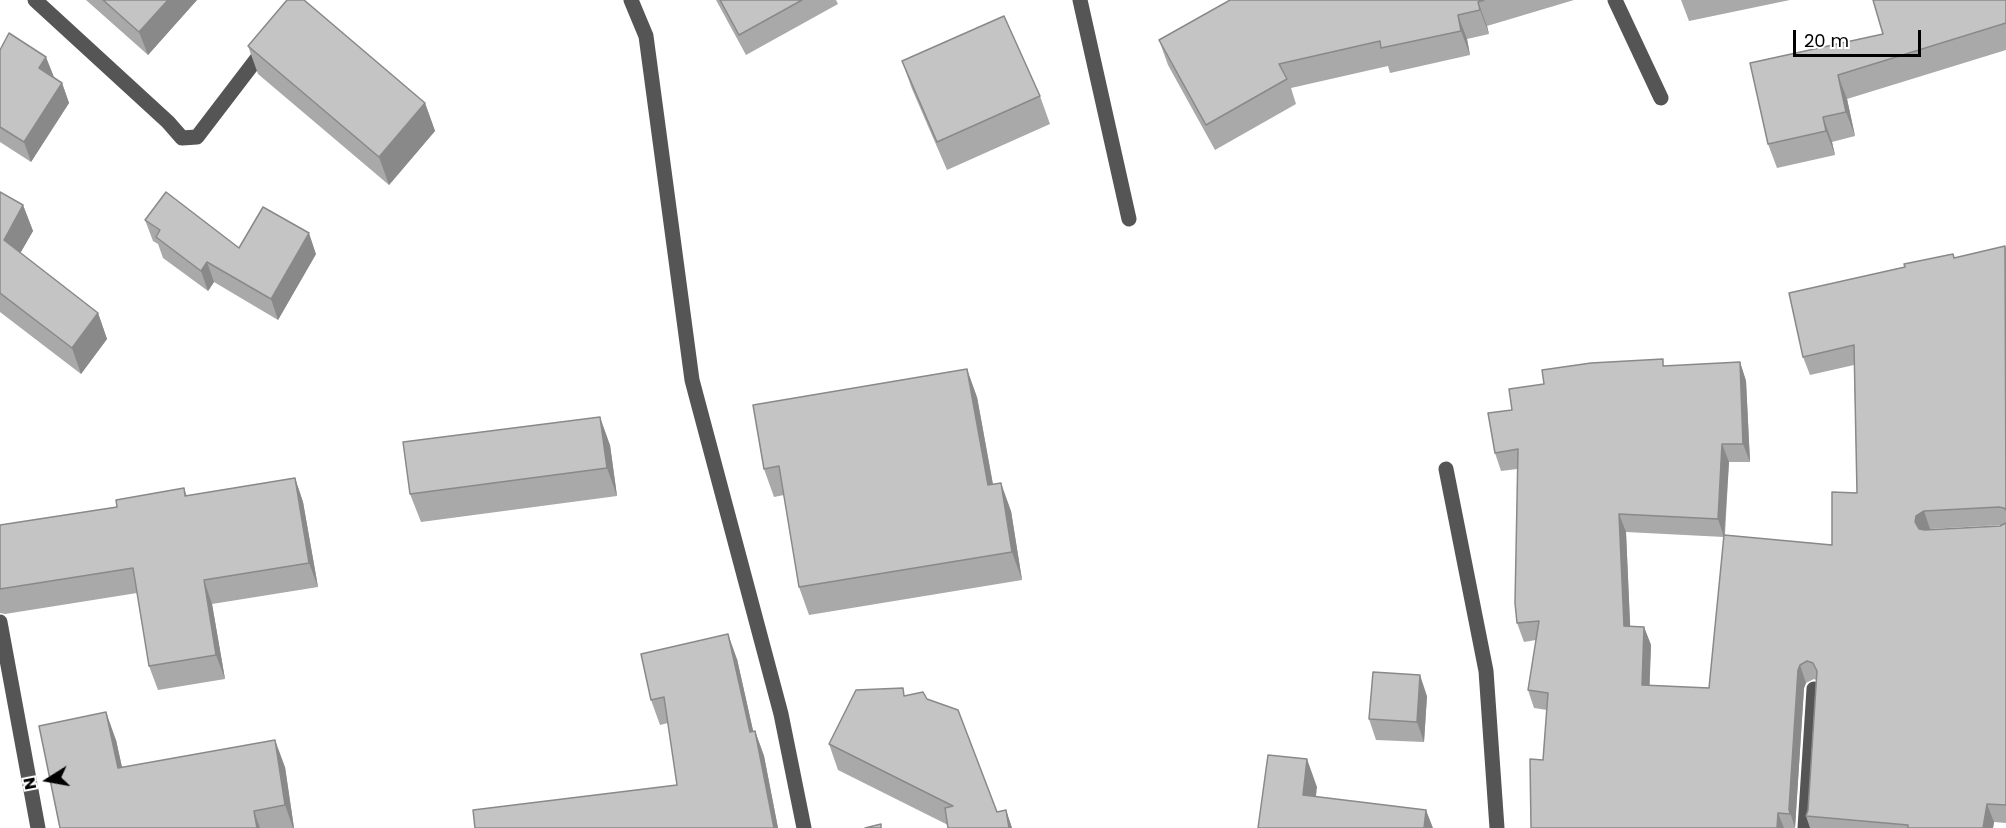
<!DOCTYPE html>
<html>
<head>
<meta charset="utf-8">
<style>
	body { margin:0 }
	#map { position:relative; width:2006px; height:828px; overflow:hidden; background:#fff; font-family:Poppins,sans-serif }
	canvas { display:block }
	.north { position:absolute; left:18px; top:750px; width:60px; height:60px; -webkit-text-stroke:4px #fff; paint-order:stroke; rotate:259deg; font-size:16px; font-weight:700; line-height:24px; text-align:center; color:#000 }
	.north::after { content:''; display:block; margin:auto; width:21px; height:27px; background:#000; clip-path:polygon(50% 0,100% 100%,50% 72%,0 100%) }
	.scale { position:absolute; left:1793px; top:30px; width:128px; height:27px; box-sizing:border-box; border:3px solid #000; border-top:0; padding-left:8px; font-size:18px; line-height:21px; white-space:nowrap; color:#000; -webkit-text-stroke:4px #fff; paint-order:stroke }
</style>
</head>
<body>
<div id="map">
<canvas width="2006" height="828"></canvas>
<div class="north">N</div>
<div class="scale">20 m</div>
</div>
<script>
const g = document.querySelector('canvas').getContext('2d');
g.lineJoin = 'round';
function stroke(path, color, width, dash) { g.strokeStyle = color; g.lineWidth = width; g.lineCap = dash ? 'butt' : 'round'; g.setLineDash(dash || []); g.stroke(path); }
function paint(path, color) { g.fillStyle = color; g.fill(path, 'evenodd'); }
stroke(new Path2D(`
	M35,0L168,122L182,138L197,137L265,48
	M631,0L646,36L692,380L781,714L804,828
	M1080,0L1129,219
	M1615,0L1661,98
	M1446,469L1486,671L1497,828
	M0,622L38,828
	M1805,828L1814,689`), '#555', 15);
paint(new Path2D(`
	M86,0H197L148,55Z
	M716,0H836L838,4L746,55Z
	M1230,0H1574L1487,26L1489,34L1467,39L1470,55L1390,73L1388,66L1291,88L1296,104L1215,150L1168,65L1159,40Z
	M1681,0H1790L1689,21Z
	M2006,0V50L1847,99L1855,136L1832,142L1835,155L1777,168L1768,144L1750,63L1883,34Z
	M248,46L425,103L435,131L389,185L258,74Z
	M0,50L54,77L62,83L69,103L31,162L0,142Z
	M902,61L1040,96L1050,124L947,170L912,89Z
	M0,192L23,205L33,231L20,253L98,313L107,339L81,374L0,312Z
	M145,220L239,248L316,254L278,320L214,282L208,291L163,258L158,244L153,241Z
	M2006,247V823L1994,822L1993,828H1810L1806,816L1808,810L1816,680L1814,679L1806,683L1804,688L1795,828H1531L1543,760L1547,710L1534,708L1528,690L1536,640L1524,642L1517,623V469L1501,471L1495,453L1512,410L1666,366L1740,362L1746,381L1750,462H1729L1725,535L1832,545L1857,493L1854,365L1810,375L1803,357L1905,267L1953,254L1954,258ZM2002,525L2000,526L1929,530L1930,529ZM1626,532L1724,537L1709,688L1649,685L1651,645L1644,627L1630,626Z
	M977,397L993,484L1011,511L1022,580L809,615L799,587L784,495L774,497L764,469Z
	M610,445L617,496L421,522L410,494Z
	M295,478L303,502L318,587L212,604L225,679L158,690L149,666L137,593L5,614L0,613V525L117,507L184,488L187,496Z
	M737,659L753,731H755L764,756L778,828H475L677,785L668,723L660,725L651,700Z
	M905,696L927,699L997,812L1006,810L1012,828H948V825L838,770L829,744Z
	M1427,696L1424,742L1376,740L1369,719Z
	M116,740L122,767H285L294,828H60Z`), '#a9a9a9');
paint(new Path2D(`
	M168,0H197L148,55L139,32Z
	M1478,2L1487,26L1489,34L1480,10Z
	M1458,15L1467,39L1470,55L1461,31Z
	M46,57L54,77L39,68Z
	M1838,75L1847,99L1855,136L1846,112Z
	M62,83L69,103L31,162L24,142Z
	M425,103L435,131L389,185L379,157Z
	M1823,117L1832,142L1835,155L1826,131Z
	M23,205L33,231L13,266L4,240Z
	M309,233L316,254L278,320L271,299Z
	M207,262L214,282L208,291L201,271Z
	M98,313L107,339L81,374L72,348Z
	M1740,362L1746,381L1750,462L1743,444Z
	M967,369L977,397L998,513L988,485Z
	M600,417L610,445L617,496L607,468Z
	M1722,444L1729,462L1724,537L1718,519Z
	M295,478L303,502L318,587L309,563Z
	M1001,483L1011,511L1022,580L1012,552Z
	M1924,511L1930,529L1923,534L1915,522L1916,516Z
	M1619,514L1626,532L1631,644L1624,626Z
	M204,580L212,604L225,679L216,655Z
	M1644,627L1651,645L1649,703L1642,685Z
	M728,634L737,659L759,757L750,732Z
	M1800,665L1806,683L1804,688L1795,828L1789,809L1798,670Z
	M1420,675L1427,696L1424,742L1417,722Z
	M106,712L116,740L128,795L118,768Z
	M755,731L764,756L778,828H774Z
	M275,740L285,767L294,828H293L285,805Z
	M1307,759L1317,787L1313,823L1303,795Z
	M1987,804L1994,822L1993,828H1983Z
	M1006,810L1012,828H1009Z
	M1426,810L1433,828H1424Z
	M254,811L260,828H257Z
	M1778,813L1784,828H1777Z`), '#898989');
const building = new Path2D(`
	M103,0H168L139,32Z
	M287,0H304L425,103L379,157L248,46Z
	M720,0H802L739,35Z
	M1230,0H1484L1478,2L1480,10L1458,15L1461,31L1381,48L1380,41L1279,64L1287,79L1206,125L1159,40Z
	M1873,0H2006V23L1838,75L1846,112L1823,117L1826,131L1768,144L1750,63L1883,34Z
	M1004,16L1040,96L937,142L902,61Z
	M9,33L46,57L39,68L62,83L24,142L0,127V50Z
	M0,192L23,205L4,240L98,313L72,348L0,293Z
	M166,192L239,248L263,207L309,233L271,299L207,262L201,271L156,237L160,230L145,220Z
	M2005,246L2006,510L2004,508L1999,507L1924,511L1916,516L1915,522L1919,529L1925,530L2000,526L2006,523V805L1987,804L1983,828H1908V825L1806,816L1808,810L1817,671L1813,663L1807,661L1800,665L1798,670L1789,809L1790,814L1778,813L1777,828H1531L1530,759L1543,760L1548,693L1528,690L1539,621L1517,623L1515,603L1518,449L1495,453L1488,413L1512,410L1509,389L1544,384L1542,370L1591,363L1663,359V366L1740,362L1743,444H1722L1718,519L1619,514L1624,626L1644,627L1642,685L1709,688L1724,535L1832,545V492L1857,493L1854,345L1803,357L1789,293L1905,267L1904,264L1953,254L1954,258Z
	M967,369L988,485L1001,483L1012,552L799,587L779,466L764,469L753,405Z
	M600,417L607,468L410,494L403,442Z
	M295,478L309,563L204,580L216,655L149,666L133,568L0,589V525L117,507L116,500L184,488L185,496Z
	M728,634L750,732L755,731L774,828H475L473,810L677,785L664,697L651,700L641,654Z
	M1373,672L1420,675L1417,722L1369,719Z
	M903,688L904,696L923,692L927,699L958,710L997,812L1006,810L1009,828H948L945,808L953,806L829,744L856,690Z
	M106,712L118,768L275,740L285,805L254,811L257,828H60L39,726Z
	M1268,755L1307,759L1303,795L1426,810L1424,828H1258Z
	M881,824V828H865Z`);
paint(building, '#c4c4c4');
stroke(building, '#898989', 1.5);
</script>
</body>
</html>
